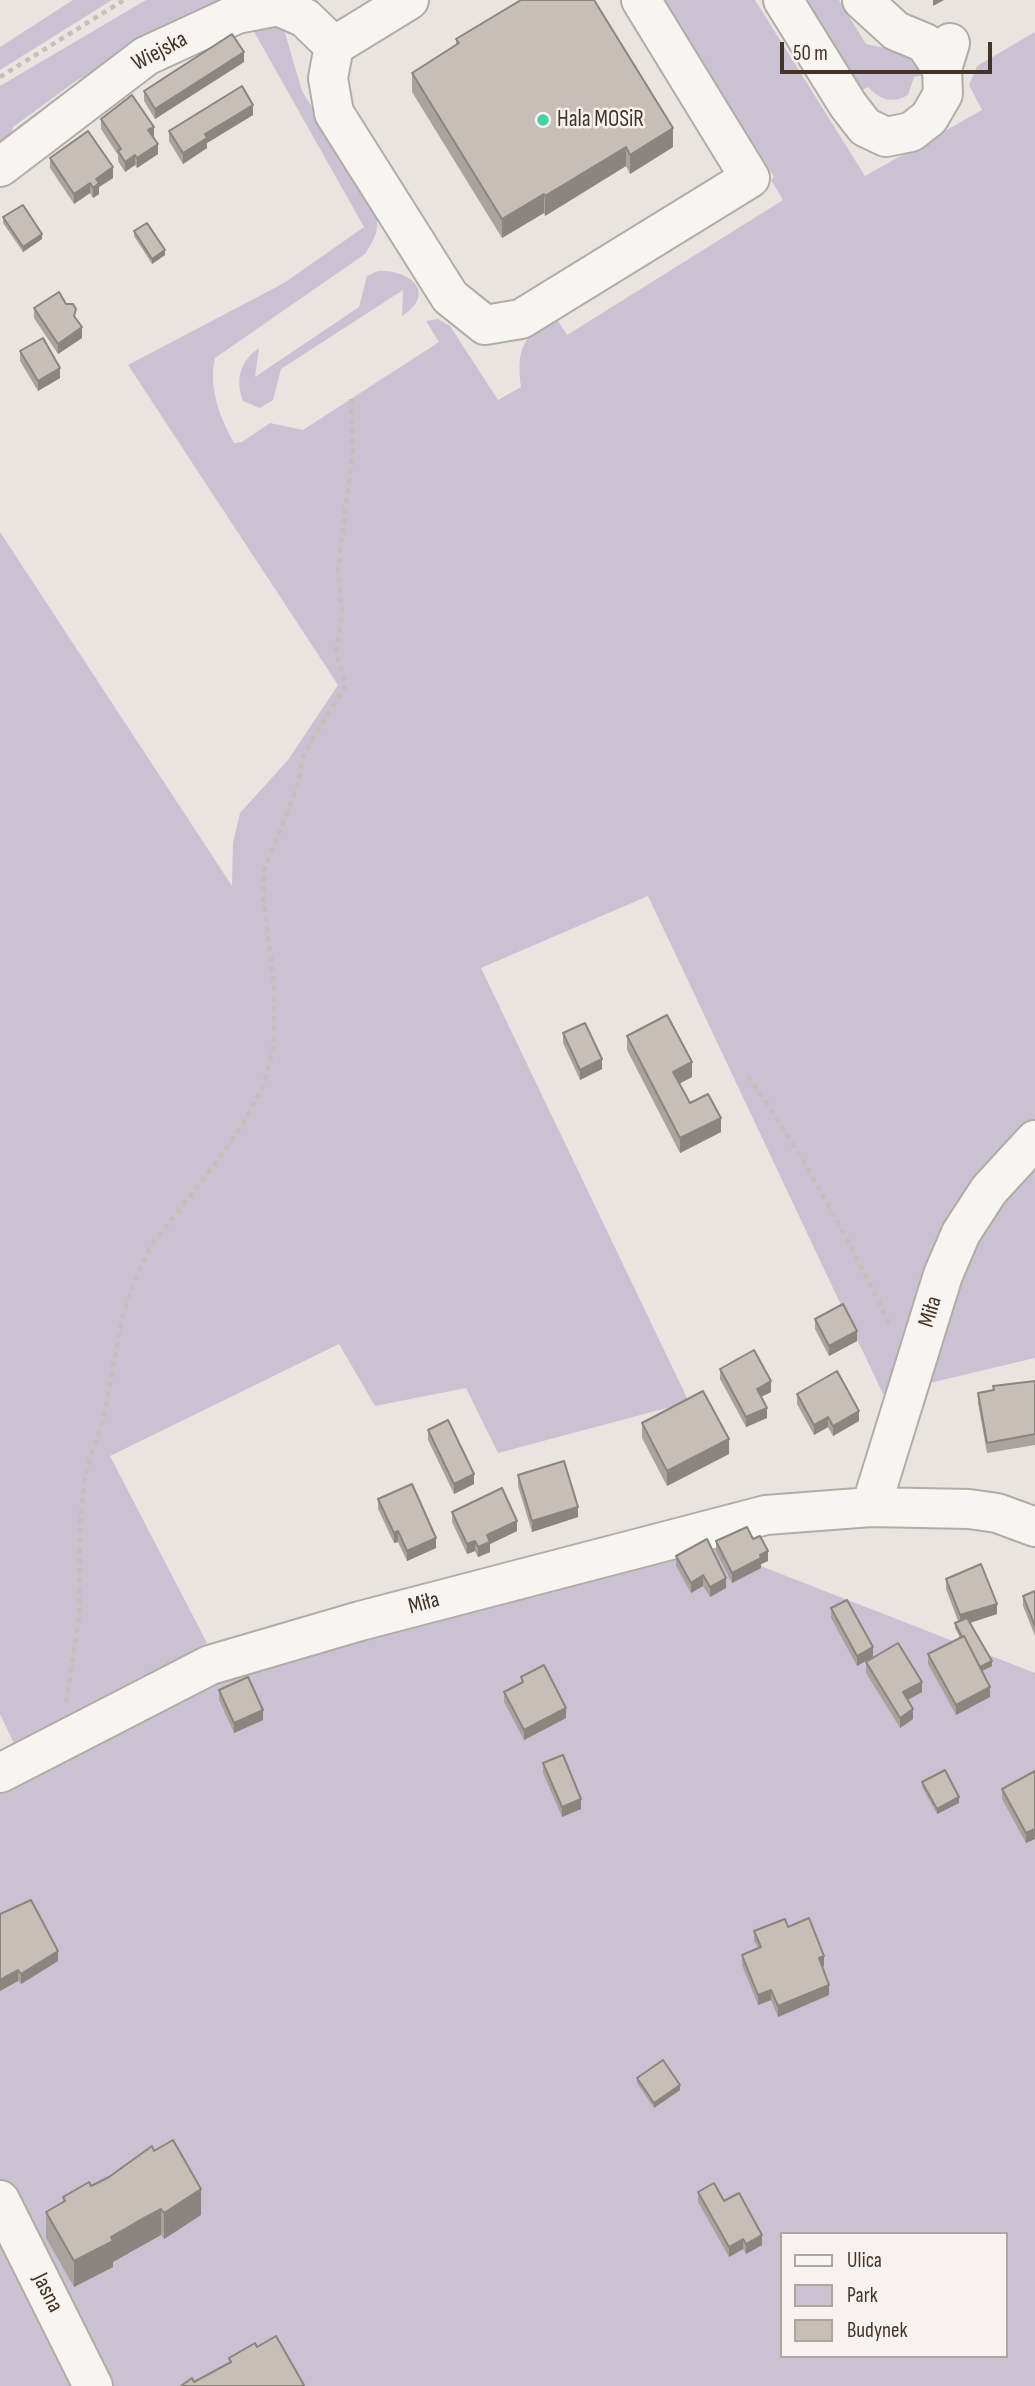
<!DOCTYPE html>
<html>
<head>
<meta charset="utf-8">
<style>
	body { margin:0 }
	#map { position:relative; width:1035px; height:2386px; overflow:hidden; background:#e9e4e0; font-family:"Sofia Sans Condensed",sans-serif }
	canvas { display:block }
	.legend { position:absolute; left:780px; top:2232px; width:228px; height:126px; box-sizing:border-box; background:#f7f2ef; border:2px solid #aea69f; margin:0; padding:9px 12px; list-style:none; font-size:21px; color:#413428 }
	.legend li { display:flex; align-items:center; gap:14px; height:35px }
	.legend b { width:35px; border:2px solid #aea69f }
	.scale { position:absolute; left:780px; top:42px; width:212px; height:32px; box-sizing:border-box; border:4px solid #413428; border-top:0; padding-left:9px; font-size:21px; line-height:24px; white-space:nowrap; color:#413428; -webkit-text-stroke:5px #f7f2ef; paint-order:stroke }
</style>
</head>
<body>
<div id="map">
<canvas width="1035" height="2386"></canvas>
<ul class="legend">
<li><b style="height:9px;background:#f7f5f2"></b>Ulica</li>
<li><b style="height:19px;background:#ccc0d3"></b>Park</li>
<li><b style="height:19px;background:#c6beb7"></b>Budynek</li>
</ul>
<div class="scale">50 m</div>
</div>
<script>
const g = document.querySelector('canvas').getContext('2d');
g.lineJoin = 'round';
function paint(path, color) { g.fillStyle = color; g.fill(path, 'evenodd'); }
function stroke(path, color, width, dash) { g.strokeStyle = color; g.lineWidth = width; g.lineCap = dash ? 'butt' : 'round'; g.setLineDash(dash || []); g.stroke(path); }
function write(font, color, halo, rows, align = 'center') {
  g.font = font + ' "Sofia Sans Condensed",sans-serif'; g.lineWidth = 5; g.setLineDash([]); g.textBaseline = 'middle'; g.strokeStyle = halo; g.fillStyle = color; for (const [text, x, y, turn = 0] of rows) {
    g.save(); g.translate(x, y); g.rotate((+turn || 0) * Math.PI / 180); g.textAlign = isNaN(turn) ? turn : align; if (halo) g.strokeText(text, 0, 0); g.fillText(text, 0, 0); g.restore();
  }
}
paint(new Path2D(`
	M73,0H112L0,70V47Z
	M146,0H240L115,59L76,81L13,127L8,145L0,152V86Z
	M663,0H755L865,176L982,110L969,85L977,66L1035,32V1358L883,1394L648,896L481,968L689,1402L498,1453L466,1388L375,1406L339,1344L110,1456L207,1643L17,1750L0,1714V532L232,886L233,843L240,813L288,760L338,685L128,365L284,283L364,227L248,21L276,22L285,33L302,91L374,207C381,227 376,237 365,254L215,358C208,387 220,418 234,443L242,442L270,423L303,430L439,342L426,321L438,319L450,326L498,400L521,387C516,349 523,337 554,315L567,335L783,200L771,180L774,177Z
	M802,0H839L866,44C890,49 912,51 923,75L914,77L908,95C891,104 881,100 868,87L858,92Z
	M378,271C410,269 438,293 402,316L403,290L281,369L273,400L260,408L243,401C235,378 240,362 259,348L255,377L359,307L367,276Z
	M676,1533L1035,1673V2386H0V1785L231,1670ZM781,2234H1005V2356H781Z`), '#ccc0d3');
const minor = new Path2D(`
	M409,0L334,46L328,78L334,113L450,297L485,325L521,319L750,178L641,0
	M783,0L848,105L865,127L886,137L911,132L929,118L943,94L942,69L950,43
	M862,0L896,31L925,43L942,69
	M0,167L146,56L237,14L278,6L305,18L334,46
	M871,1507L943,1275L961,1233L989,1190L1035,1140
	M0,1773L210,1665L360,1621L766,1515L871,1507L969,1509L997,1513L1035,1527
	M0,2200L93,2386`);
stroke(minor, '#b3aca5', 42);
stroke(new Path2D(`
	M0,77L124,0
	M748,1076C805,1158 849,1239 891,1328
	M66,1702L79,1617L80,1526L85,1474L104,1417L122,1318L135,1280L151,1246L220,1157L245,1121L264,1084L274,1044V983L263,896L264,871L297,787L304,753L346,685L336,652L342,613L338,568L353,449L351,399`), '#c4bfb9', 4.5, [5, 5]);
stroke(minor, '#f7f5f2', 38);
paint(new Path2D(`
	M456,39L673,147L630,174L626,166L545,216L544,213L502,238L412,92V73L456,45Z
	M244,62L155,119L144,101V91Z
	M253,115L207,143V148L183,164L169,141V131Z
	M101,119L154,137L158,154L137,168L135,165L125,172L118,161V155L101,129Z
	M50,158L113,178L99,187V194L93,198L90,193L74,204L50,168Z
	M3,217L42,239L23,252L3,223Z
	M134,231L165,255L152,264L134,236Z
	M34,308L76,320L82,338L58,354L34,318Z
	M20,351L60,378L38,391L20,361Z
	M563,1033L602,1069L580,1080L563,1043Z
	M627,1036L692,1077L680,1083L690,1103L721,1132L680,1153L627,1050Z
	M815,1319L857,1341L829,1356L815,1329Z
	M720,1369L771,1392L761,1397L767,1418L746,1427L720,1379Z
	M1035,1381V1445L987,1453L978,1403V1393Z
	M797,1394L859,1421L833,1436L828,1427L814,1435L797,1404Z
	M642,1423L729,1454L667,1486L642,1438Z
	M428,1430L474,1484L454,1494L428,1440Z
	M518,1475L578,1517L532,1532L518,1486Z
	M378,1499L436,1548L407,1561L398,1542L394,1543L378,1509Z
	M452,1512L517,1531L490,1544V1552L478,1557L475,1551L467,1554L452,1522Z
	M753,1539L768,1561L761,1564V1568L732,1583L716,1552V1541Z
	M676,1556L726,1588L710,1597L703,1586L691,1593L676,1566Z
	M946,1579L997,1614L970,1623L992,1666L982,1671L990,1697L956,1715L928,1664V1654L960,1638L955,1628V1623L958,1621L946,1589Z
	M1035,1591V1636L1023,1606V1596Z
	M831,1608L873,1657L857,1666L831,1618Z
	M866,1662L922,1692L908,1700L913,1719L900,1728L866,1673Z
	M521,1677L566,1718L524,1740L504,1702V1692L521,1683Z
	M219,1690L263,1720L234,1733L219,1700Z
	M543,1763L581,1809L562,1817L543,1773Z
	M1035,1771L1026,1843L1002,1799V1789Z
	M922,1782L959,1803L937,1814L922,1787Z
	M0,1914L58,1961L21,1984L18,1981L0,1991Z
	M788,1927L824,1966L822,1967L829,1995L778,2017L771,2000L758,2005L742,1965V1955L758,1948L754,1941V1931Z
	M637,2078L680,2090L654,2108L637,2083Z
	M154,2151L201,2215L164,2239L161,2235L135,2249L113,2262V2267L74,2287L46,2238V2212L63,2202V2197L91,2186Z
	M698,2192L724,2201L762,2245L746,2254L743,2249L729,2257L698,2202Z`), '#aaa39d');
paint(new Path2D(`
	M933,0H944L933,6Z
	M244,52V62L155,119V109Z
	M253,105V115L207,143V148L183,164V153L205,134Z
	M154,127V137L148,140V130Z
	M673,128V147L630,174V155Z
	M158,144V154L137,168V158Z
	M626,147V166L545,216V196Z
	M135,155V165L125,172V162Z
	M113,167V178L99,187V194L93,198V188L96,179Z
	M90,183V193L74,204V194Z
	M544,194V213L502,238V219Z
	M42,234V239L23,252V247Z
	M165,250V255L152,264V259Z
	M82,327V338L58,354V344Z
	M60,368V378L38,391V381Z
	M602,1059V1069L580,1080V1070Z
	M692,1062V1077L673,1087V1072Z
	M721,1118V1132L680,1153V1138Z
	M857,1331V1341L829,1356V1346Z
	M771,1381V1392L757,1399V1389Z
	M767,1408V1418L746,1427V1417Z
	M859,1411V1421L833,1436V1426Z
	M828,1417V1427L814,1435V1425Z
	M729,1439V1454L667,1486V1471Z
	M474,1474V1484L454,1494V1484Z
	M578,1507V1517L532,1532V1521Z
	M517,1521V1531L490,1544V1552L478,1557V1547L487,1535Z
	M398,1531V1542L394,1543V1533Z
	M436,1538V1548L407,1561V1551Z
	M475,1541V1551L467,1554V1544Z
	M768,1551V1561L761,1564V1568L732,1583V1573Z
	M703,1575V1586L691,1593V1583Z
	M726,1578V1588L710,1597V1587Z
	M997,1604V1614L960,1626V1615Z
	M873,1647V1657L857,1666V1656Z
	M992,1661V1666L978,1673V1668Z
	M922,1682V1692L903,1702V1692Z
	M990,1687V1697L956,1715V1705Z
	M566,1708V1718L524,1740V1730Z
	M913,1709V1719L900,1728V1718Z
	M263,1710V1720L234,1733V1723Z
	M959,1797V1803L937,1814V1809Z
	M581,1799V1809L562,1817V1807Z
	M1035,1829V1839L1026,1843V1833Z
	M58,1951V1961L21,1984V1974Z
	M824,1956V1966L819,1969V1958Z
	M18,1970V1981L0,1991V1980Z
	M829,1985V1995L778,2017V2006Z
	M771,1990V2000L758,2005V1995Z
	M680,2085V2090L654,2108V2103Z
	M201,2189V2215L164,2239V2213Z
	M161,2209V2235L113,2262V2267L74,2287V2261L111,2237Z
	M762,2235V2245L746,2254V2244Z
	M743,2239V2249L729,2257V2247Z`), '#8b8580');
const building = new Path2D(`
	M521,0H594L673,128L630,155L626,147L545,196L544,194L502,219L412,73L459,43L456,39Z
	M232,34L244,52L155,109L144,91Z
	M242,86L253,105L205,134L207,138L183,153L169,131Z
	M132,95L154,127L148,130L158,144L137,158L135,155L125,162L118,151L121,149L101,119Z
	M88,131L113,167L96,179L99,183L93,188L90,183L74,194L50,158Z
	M23,205L42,234L23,247L3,217Z
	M147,223L165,250L152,259L134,231Z
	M59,292L66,304H73L76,309L74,316L82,327L58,344L34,308Z
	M43,338L60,368L38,381L20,351Z
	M667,1015L692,1062L673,1072L690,1103L708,1094L721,1118L680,1138L627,1036Z
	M585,1023L602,1059L580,1070L563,1033Z
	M843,1304L857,1331L829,1346L815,1319Z
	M754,1350L771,1381L757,1389L767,1408L746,1417L720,1369Z
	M837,1371L859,1411L833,1426L828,1417L814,1425L797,1394Z
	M1035,1381V1434L987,1443L978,1393L994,1390L993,1386Z
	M703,1391L729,1439L667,1471L642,1423Z
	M448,1420L474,1474L454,1484L428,1430Z
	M564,1461L578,1507L532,1521L518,1475Z
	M412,1484L436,1538L407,1551L398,1531L394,1533L378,1499Z
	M502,1488L517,1521L487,1535L490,1542L478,1547L475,1541L467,1544L452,1512Z
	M747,1527L753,1539L760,1536L768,1551L760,1555L761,1558L732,1573L716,1541Z
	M707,1539L726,1578L710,1587L703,1575L691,1583L676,1556Z
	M981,1564L997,1604L960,1615L946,1579Z
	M1035,1591V1626L1023,1596Z
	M847,1600L873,1647L857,1656L831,1608Z
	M967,1618L992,1661L980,1667L964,1636L962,1637L955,1623Z
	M964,1636L990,1687L956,1705L928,1654Z
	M898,1643L922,1682L903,1692L913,1709L900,1718L866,1662Z
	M544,1665L566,1708L524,1730L504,1692L523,1682L521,1677Z
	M248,1677L263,1710L234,1723L219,1690Z
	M563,1755L581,1799L562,1807L543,1763Z
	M945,1770L959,1797L937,1809L922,1782Z
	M1035,1771V1829L1026,1833L1002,1789Z
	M31,1900L58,1951L21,1974L18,1970L0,1980V1914Z
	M809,1918L824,1956L819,1958L829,1985L778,2006L771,1990L758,1995L742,1955L761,1947L754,1931L785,1919L788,1927Z
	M663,2060L680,2085L654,2103L637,2078Z
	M173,2140L201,2189L164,2213L161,2209L135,2223L111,2237L113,2241L74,2261L46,2212L65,2201L63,2197L89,2182L91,2186L109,2177L152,2146L154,2151Z
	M714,2183L724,2201L739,2193L762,2235L746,2244L743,2239L729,2247L698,2192Z
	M276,2336L304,2385L302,2386H181L192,2378L194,2382L231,2362L229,2358L255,2343L257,2347Z`);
paint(building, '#c6beb7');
stroke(building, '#8b8580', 2);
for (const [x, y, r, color] of [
	[543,120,7,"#41d2a8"]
]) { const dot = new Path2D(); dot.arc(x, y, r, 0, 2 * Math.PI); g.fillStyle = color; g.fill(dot); stroke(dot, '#f7f2ef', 2.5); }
write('23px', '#413428', '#f7f2ef', [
	["Wiejska",160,52,-28],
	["Miła",931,1312,-73],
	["Miła",424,1604,-15],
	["Jasna",47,2293,63]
]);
write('23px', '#413428', '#f7f2ef', [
	["Hala MOSiR",557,120]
], 'left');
</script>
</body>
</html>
